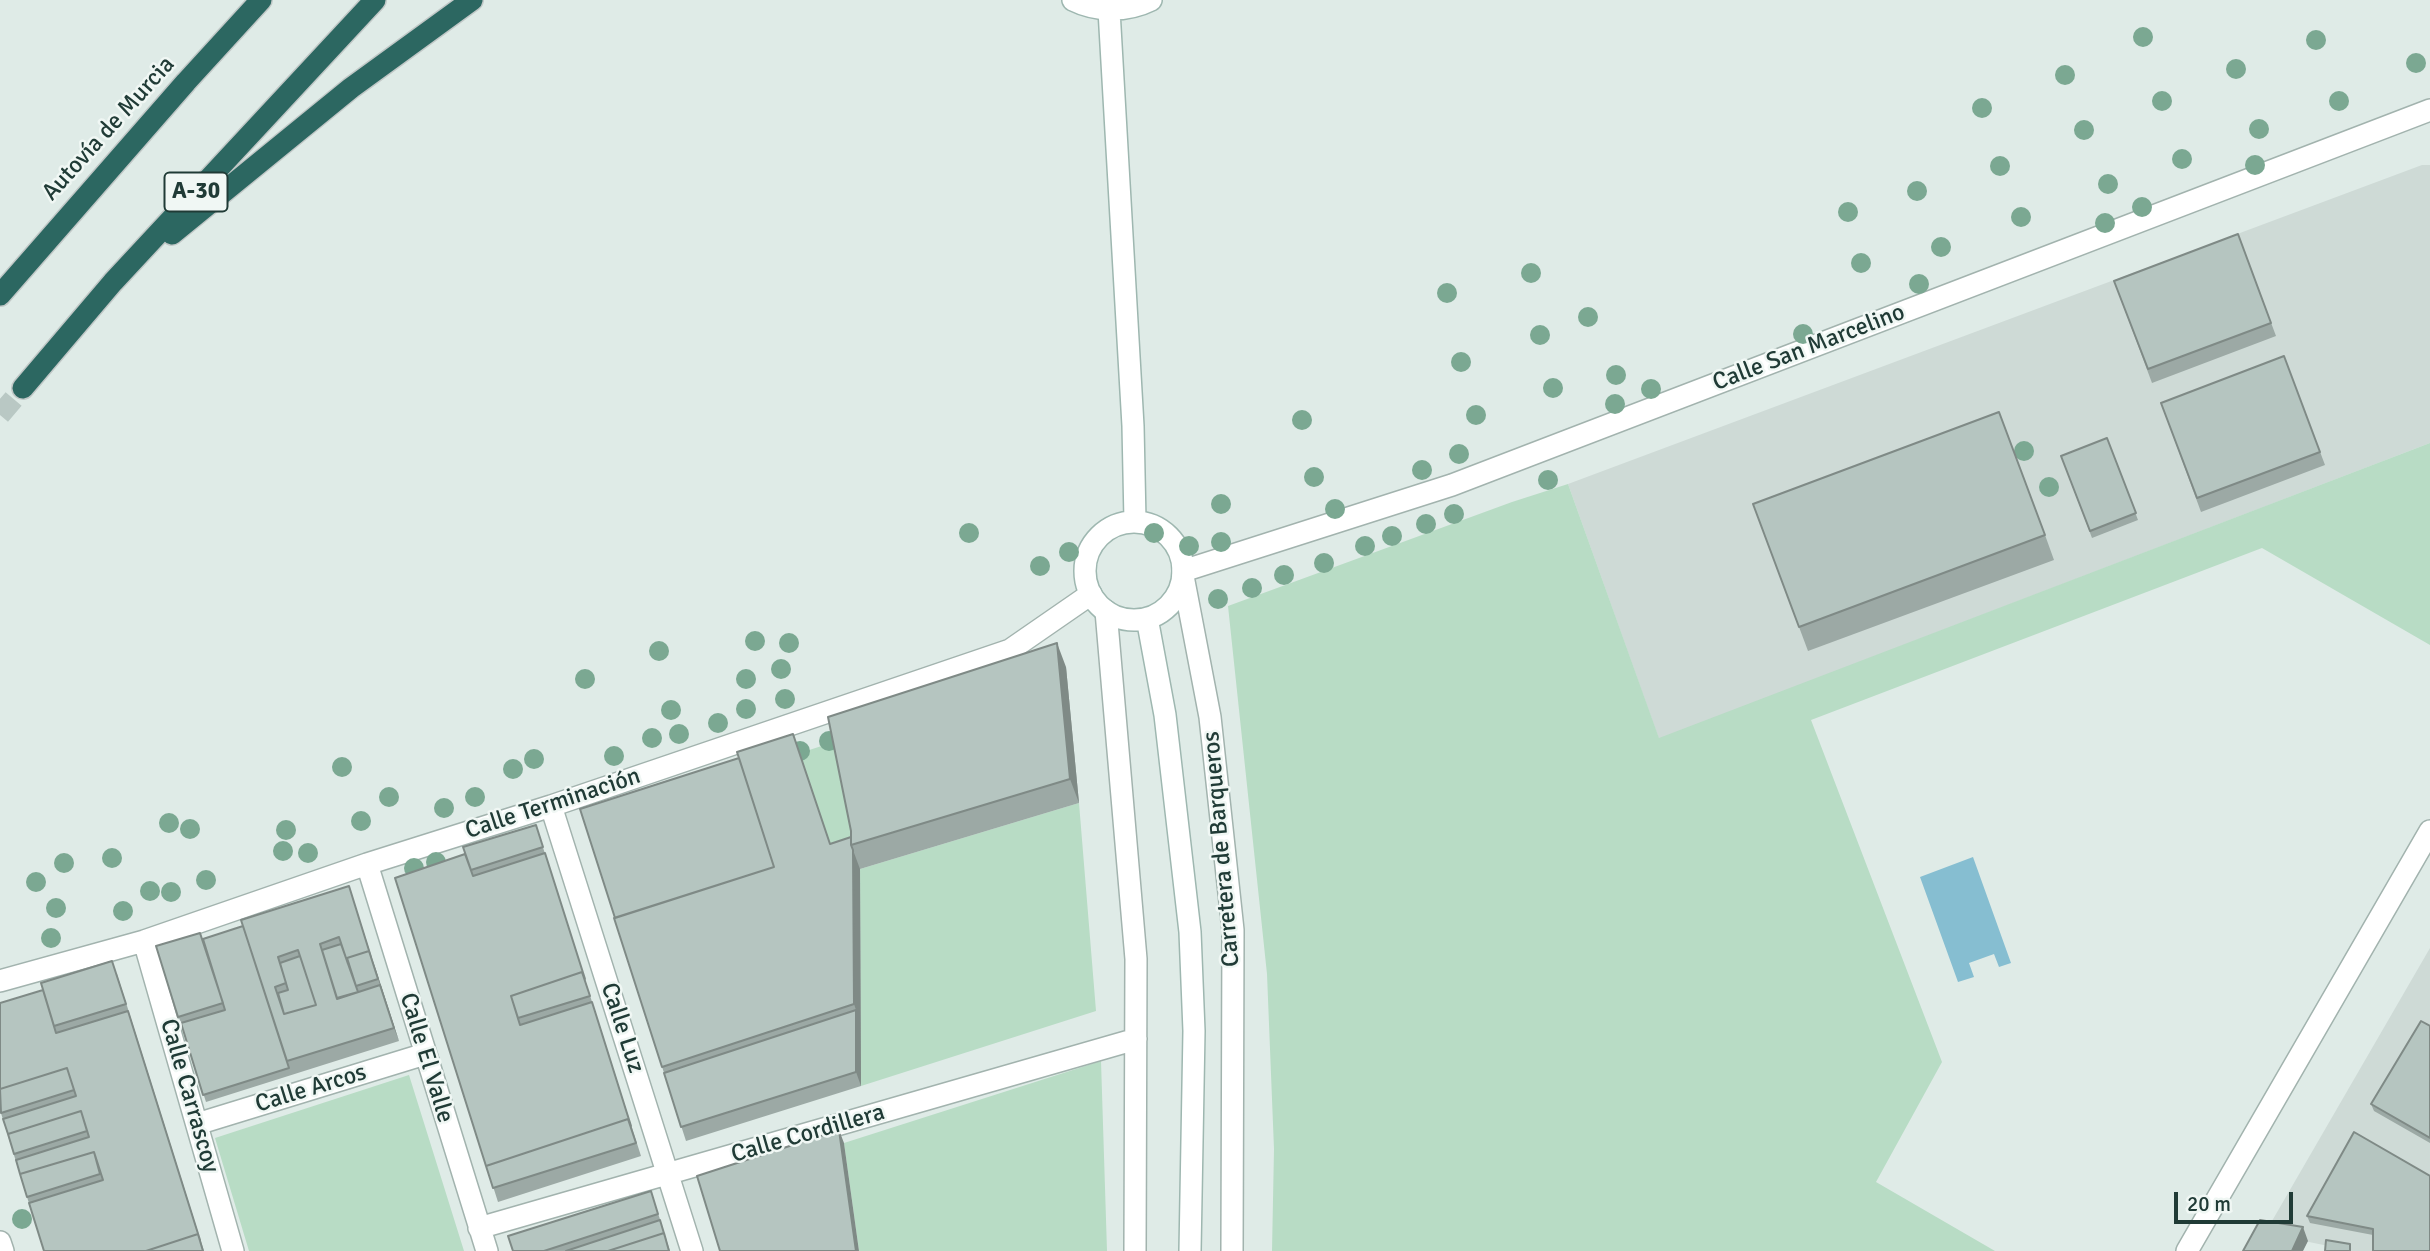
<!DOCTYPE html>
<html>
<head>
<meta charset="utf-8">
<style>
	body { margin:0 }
	#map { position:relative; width:2430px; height:1251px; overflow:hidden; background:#dfebe7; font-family:Signika,sans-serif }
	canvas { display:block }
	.scale { position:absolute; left:2174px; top:1192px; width:119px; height:32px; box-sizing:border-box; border:4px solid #203b36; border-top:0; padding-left:9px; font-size:21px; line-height:24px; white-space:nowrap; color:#203b36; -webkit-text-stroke:5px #f0f7f4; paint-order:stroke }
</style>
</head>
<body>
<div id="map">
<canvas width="2430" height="1251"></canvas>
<div class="scale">20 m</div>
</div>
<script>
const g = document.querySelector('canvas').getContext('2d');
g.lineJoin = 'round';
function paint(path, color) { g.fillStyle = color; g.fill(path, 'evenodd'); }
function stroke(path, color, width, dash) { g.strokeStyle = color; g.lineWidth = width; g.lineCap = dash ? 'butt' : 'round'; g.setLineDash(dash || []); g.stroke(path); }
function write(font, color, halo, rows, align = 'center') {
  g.font = font + ' Signika,sans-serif'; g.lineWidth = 5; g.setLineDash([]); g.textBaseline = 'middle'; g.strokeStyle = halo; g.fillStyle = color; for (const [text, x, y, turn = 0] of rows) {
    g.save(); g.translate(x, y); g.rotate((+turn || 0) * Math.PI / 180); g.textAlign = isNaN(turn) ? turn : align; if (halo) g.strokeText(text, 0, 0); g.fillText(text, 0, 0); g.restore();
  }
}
paint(new Path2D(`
	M2422,165H2430V443L1659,739L1568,484Z
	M2430,948V1251H2353L2265,1233Z`), '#cedad6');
paint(new Path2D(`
	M2430,443V645L2262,548L1811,720L1942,1062L1876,1182L1995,1251H1272L1274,1149L1267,974L1228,606L1512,502L1568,484L1659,738Z
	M837,741L860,855L836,863L800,753Z
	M1079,803L1096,1011L861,1086L860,869Z
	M1101,1061L1107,1251H859L844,1143Z
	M409,1075L464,1251H249L215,1138Z`), '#b8dcc5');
paint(new Path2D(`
	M1973,857L2011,963L1999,967L1994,954L1969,963L1974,977L1958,982L1920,877Z`), '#86bed1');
stroke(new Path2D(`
	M0,415L23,388`), '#b9c8c4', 21, [21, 10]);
const street = new Path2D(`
	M1183,571L1452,485L2430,110
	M1183,576L1210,717L1233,930L1232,1251
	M1106,611L1136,959L1135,1251
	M551,806L692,1251
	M367,864L487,1251
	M144,941L233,1251
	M0,981L144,941L367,864L551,806L1010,650L1091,594
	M197,1124L425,1054
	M479,1228L1136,1039
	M0,1242L3,1251
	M2187,1251L2430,831`);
const secondary = new Path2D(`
	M1073,0C1097,12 1127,12 1151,0
	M1109,10L1133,426L1135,521
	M1085 571a49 49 0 1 1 98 0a49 49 0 1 1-98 0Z
	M1147,618L1165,715L1190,932L1194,1031L1190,1251`);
const highway = new Path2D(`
	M172,234L351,88L472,0
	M0,295L186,82L261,0
	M23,388L113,282L375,0`);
stroke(street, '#a2b3ae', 24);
stroke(secondary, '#9eb7b0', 24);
stroke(highway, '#c1c8c7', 24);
stroke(street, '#fff', 21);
stroke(secondary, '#fff', 21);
stroke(highway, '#2c6761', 21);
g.fillStyle = '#7ba892';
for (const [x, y] of [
	[2143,37],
	[2316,40],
	[2416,63],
	[2236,69],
	[2065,75],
	[2162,101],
	[2339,101],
	[1982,108],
	[2259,129],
	[2084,130],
	[2182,159],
	[2255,165],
	[2000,166],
	[2108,184],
	[1917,191],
	[2142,207],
	[1848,212],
	[2021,217],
	[2105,223],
	[1941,247],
	[1861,263],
	[1531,273],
	[1919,284],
	[1447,293],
	[1588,317],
	[1803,334],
	[1540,335],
	[1461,362],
	[1616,375],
	[1553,388],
	[1651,389],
	[1615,404],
	[1476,415],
	[1302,420],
	[2024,451],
	[1459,454],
	[1422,470],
	[1314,477],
	[1548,480],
	[2049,487],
	[1221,504],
	[1335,509],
	[1454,514],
	[1426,524],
	[969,533],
	[1154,533],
	[1392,536],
	[1221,542],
	[1189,546],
	[1365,546],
	[1069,552],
	[1324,563],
	[1040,566],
	[1284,575],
	[1252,588],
	[1218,599],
	[755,641],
	[789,643],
	[659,651],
	[781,669],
	[585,679],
	[746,679],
	[785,699],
	[746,709],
	[671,710],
	[718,723],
	[679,734],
	[652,738],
	[829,741],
	[800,751],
	[614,756],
	[534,759],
	[342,767],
	[513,769],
	[389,797],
	[475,797],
	[444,808],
	[361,821],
	[169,823],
	[190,829],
	[286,830],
	[283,851],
	[308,853],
	[112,858],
	[436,862],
	[64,863],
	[414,868],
	[206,880],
	[36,882],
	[150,891],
	[171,892],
	[56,908],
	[123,911],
	[51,938],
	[22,1219]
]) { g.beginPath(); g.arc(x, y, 10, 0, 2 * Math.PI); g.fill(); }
paint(new Path2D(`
	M2238,234L2276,336L2152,383L2114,281Z
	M2284,356L2325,465L2201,512L2161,403Z
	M2107,438L2138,520L2092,538L2061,456Z
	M1753,504L2045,535L2054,560L1808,651Z
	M1066,667L1079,803L860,869L861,1086L686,1141L614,918L739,758L800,753L830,844L851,837Z
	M540,838L641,1156L498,1202L395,878Z
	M353,899L399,1041L206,1102L156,946L203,939Z
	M117,974L204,1251H44L27,1197L0,1110L43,990Z
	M2430,1026V1143L2374,1111L2371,1104Z
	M2430,1176L2373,1235L2310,1223L2307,1216Z
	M651,1191L670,1251H513Z`), '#9ca9a5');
paint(new Path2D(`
	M1057,643L1066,667L1079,803L1070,779Z
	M853,850L860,869L861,1086L856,1072V1010L854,1004Z
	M369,951L376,970L399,1041L394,1028Z
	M839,1130L844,1143L859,1251H856Z
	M2303,1227L2308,1241L2303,1251H2292Z`), '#7f8a86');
const building = new Path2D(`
	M2238,234L2271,323L2148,369L2114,281Z
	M2284,356L2320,452L2197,498L2161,403Z
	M1999,412L2045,535L1799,627L1753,504Z
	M2107,438L2136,513L2090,531L2061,456Z
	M1057,643L1070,779L851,845V831L828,717Z
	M793,734L830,844L851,837V845L853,850L854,1004L662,1067L614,918L774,867L737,752Z
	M739,758L774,867L615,918L580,809Z
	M536,825L543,847L471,870L463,847Z
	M545,853L585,979L582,972L511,996L520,1025L592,1002L631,1126L628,1119L486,1166L395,878L465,854L473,876Z
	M349,886L371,957L369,951L347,958L349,964H348L339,937L320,944L337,999L380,985L394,1028L287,1061L241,920ZM298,950L316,1005L284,1014L275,987L286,983L278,957Z
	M243,926L289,1068L203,1095L181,1023L225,1010L203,939Z
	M200,933L223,1003L178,1017L156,946Z
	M341,944L358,992L337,998L322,950Z
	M369,951L378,979L356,986L347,958Z
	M300,956L316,1005L284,1014L278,993L288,990L280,963Z
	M112,961L126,1004L54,1026L41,983Z
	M582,972L590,996L518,1018L511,996Z
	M43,990L56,1033L128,1011L200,1240L198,1234L146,1251H44L29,1203L103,1180L94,1152L20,1174L16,1160L89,1137L81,1111L8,1134L3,1119L76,1096L67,1068L0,1089V1003Z
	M856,1010V1072L681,1127L664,1073Z
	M2421,1021L2430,1026V1138L2371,1104Z
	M67,1068L74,1090L1,1113L0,1089Z
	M81,1111L87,1131L14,1154L8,1134Z
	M628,1119L636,1143L493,1188L486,1166Z
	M839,1130L856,1251H720L697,1176Z
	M2354,1132L2430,1176V1251H2373V1229L2307,1216Z
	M94,1152L100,1174L27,1197L20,1174Z
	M651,1191L658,1214L544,1251H513L508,1236Z
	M660,1220L666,1240L664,1233L608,1251H566Z
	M2260,1220L2303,1227L2292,1251H2243Z
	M664,1233L669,1251H608Z
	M198,1234L203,1251H146Z
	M2326,1240L2350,1244V1251H2325Z`);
paint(building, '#b5c5c0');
stroke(building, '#7f8a86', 2);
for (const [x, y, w] of [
	[196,192,63]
]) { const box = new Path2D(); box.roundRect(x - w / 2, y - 19.5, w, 39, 5); g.fillStyle = '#f0f7f4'; g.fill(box); stroke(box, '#203b36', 2); }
write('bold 23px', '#203b36', null, [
	["A-30",196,192]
]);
write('24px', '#203b36', '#f0f7f4', [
	["Autovía de Murcia",109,129,-48],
	["Calle San Marcelino",1809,348,-21],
	["Calle Terminación",553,804,-18],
	["Carretera de Barqueros",1222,849,-95],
	["Calle Luz",622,1028,72],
	["Calle El Valle",426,1058,73],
	["Calle Arcos",311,1089,-17],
	["Calle Carrascoy",189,1096,74],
	["Calle Cordillera",808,1134,-16]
]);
</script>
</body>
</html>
